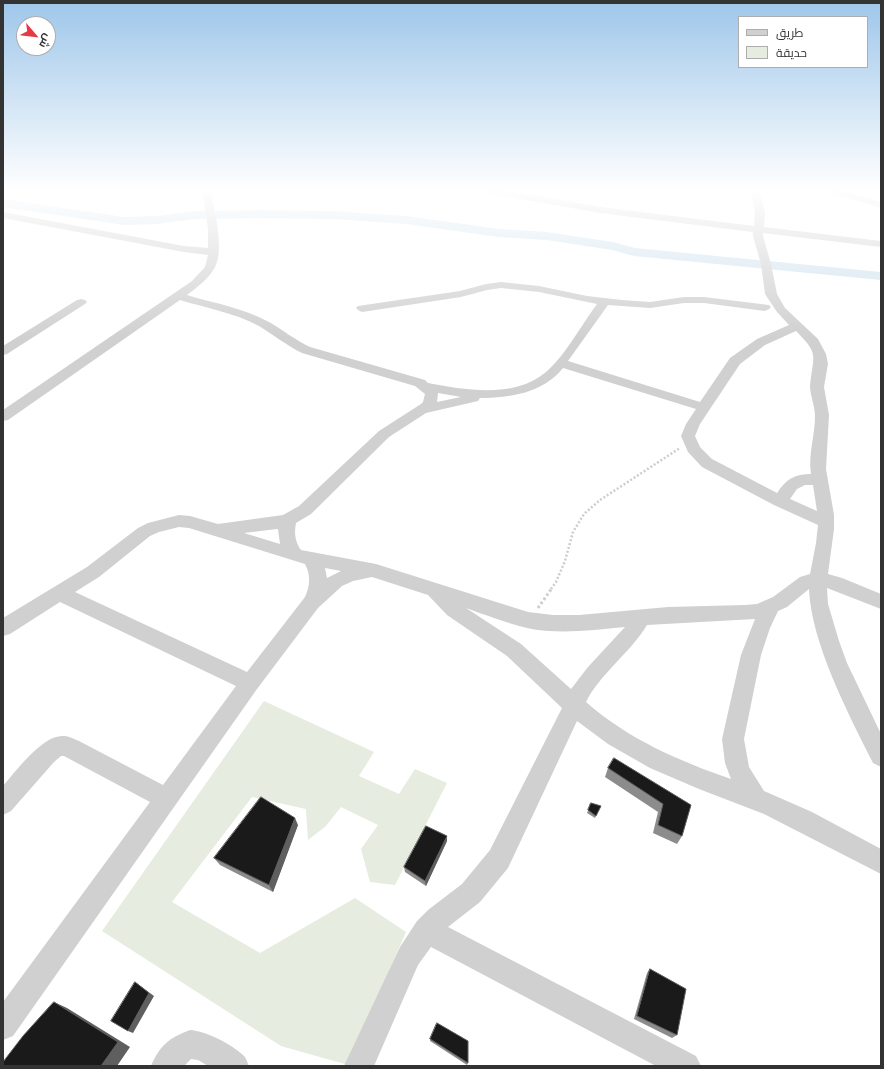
<!DOCTYPE html>
<html>
<head>
<meta charset="utf-8">
<style>
	body { margin:0 }
	#map { position:relative; width:884px; height:1069px; overflow:hidden; background:#fff; font-family:"Archivo Narrow",Cairo,sans-serif }
	canvas { display:block }
	.frame { position:absolute; inset:0; border:4px solid #333; pointer-events:none }
	.legend { position:absolute; left:738px; top:16px; width:130px; height:52px; box-sizing:border-box; background:#fff; border:1px solid #adadad; margin:0; padding:5px 7px; list-style:none; font-size:12px; color:#333 }
	.legend li { display:flex; align-items:center; gap:8px; height:20px }
	.legend b { width:20px; border:1px solid #adadad }
	.north { position:absolute; left:16px; top:16px; width:40px; height:40px; box-sizing:border-box; background:#fff; border:1px solid #adadad; border-radius:50%; rotate:118deg; font-size:11px; font-weight:700; line-height:16px; text-align:center; color:#333 }
	.north::after { content:''; display:block; margin:auto; width:14px; height:18px; background:#e63946; clip-path:polygon(50% 0,100% 100%,50% 72%,0 100%) }
</style>
</head>
<body>
<div id="map">
<canvas width="884" height="1069"></canvas>
<div class="frame"></div>
<ul class="legend">
<li><b style="height:5px;background:#d0d0d0"></b>طريق</li>
<li><b style="height:11px;background:#e6ecdf"></b>حديقة</li>
</ul>
<div class="north">ش</div>
</div>
<script>
const g = document.querySelector('canvas').getContext('2d');
g.lineJoin = 'round';
function paint(path, color) { g.fillStyle = color; g.fill(path, 'evenodd'); }
function stroke(path, color, width, dash) { g.strokeStyle = color; g.lineWidth = width; g.lineCap = dash ? 'butt' : 'round'; g.setLineDash(dash || []); g.stroke(path); }
paint(new Path2D(`
	M264,701L374,752L359,776L399,794L415,769L447,783L395,885L370,882L361,849L378,825L341,807L326,826L308,840L306,809L252,797L172,902L260,953L355,898L406,932L348,1065L281,1046L102,931Z`), '#e6ecdf');
paint(new Path2D(`
	M3,199L124,217L157,216L196,211L259,210L333,211L406,216L499,229L547,232L613,242L635,248L881,272V280L634,256L612,250L547,240L499,237L406,224L333,219L259,218L196,219L157,224L124,225L3,207Z`), '#cfe2ee');
stroke(new Path2D(`
	M551,589L556,582L565,561L573,532L584,514L600,500L680,448`), '#cdcdcd', 2.5, [2, 2]);
stroke(new Path2D(`
	M538,608L552,588`), '#cdcdcd', 3, [2.5, 2.5]);
paint(new Path2D(`
	M202,188H210C214,209 225,248 215,267C209,279 197,287 187,295C213,303 244,308 269,322C283,330 295,340 310,347L425,380L428,383C465,390 514,399 546,372C565,356 582,324 597,304L539,292L501,288L487,290L461,297L362,312L358,310L356,308L358,306L460,291L486,284L501,282L539,286L587,296L622,300L650,302L684,297H704L769,305L771,307L769,309L765,311L704,303H684L650,308L608,305L568,361L700,402L730,358L757,339L789,325L777,312L765,294L761,264L753,236V232L600,213L476,191L472,188H492L600,207L754,226L755,213L751,188H759L765,213L764,227L881,241V247L763,233V236L771,264L777,294L785,308L818,339L826,354L828,364L824,387L829,415L826,469L834,515V529L828,574L842,578L881,594V609L827,588L828,604L839,641L847,663L881,734V767L873,763C849,715 811,643 809,589L787,607L778,611L770,628L761,655L744,739L749,767L764,791L812,812L881,849V874L764,814L699,789L650,768L608,744L577,721L508,868L480,902L448,927L696,1056L701,1066H656L431,947L418,965L374,1066H344L400,947L417,921L428,910L462,884L490,850L562,708L507,656L447,615L428,595L372,577L353,581L342,586L318,608L257,689L13,1036L3,1040V1002L150,802L64,756H61L54,762L11,811L3,815V786C16,771 43,734 64,736C69,736 74,739 79,741L163,785L236,686L60,602L10,634L3,636V618L87,567L138,528L148,523L179,515L190,516L218,524L283,515L299,506L379,431L421,404L423,402L425,394L415,386L302,353C286,345 274,335 259,326C235,313 206,308 180,300L8,420L3,421V410L192,281L205,267L208,255L184,252L3,218V212L184,246L208,248V229ZM796,331C820,355 813,355 810,386C810,395 815,406 815,416C815,435 808,455 811,474C795,474 786,479 777,493L712,459L700,447L695,436L700,424L740,364L765,345ZM563,368L696,409L686,424L681,436L688,452L702,467L774,505L818,525L816,543L810,574L800,577L773,597L757,604L745,605L668,607L579,615H553L528,612L376,564L301,550C295,542 294,533 296,523L311,514L389,437L426,413L478,401L480,398C510,398 543,393 563,368ZM438,393L461,397L437,402ZM805,485H813L817,511L790,499L797,489ZM179,527L189,528L305,564C311,575 310,586 305,597L247,672L75,592L99,577L150,536L159,532ZM278,529L280,544L244,533L277,529ZM325,568L341,571L327,578ZM466,608C486,615 506,623 527,628C559,635 593,630 625,627L588,667L571,689L521,644ZM755,619L741,655L722,739L725,763L731,779C679,761 628,739 586,702C599,675 631,652 647,625Z
	M819,188H833L881,202V208L820,190Z
	M81,299L85,300L87,302L85,304L7,354L3,355V346L77,300Z
	M190,1030C206,1031 231,1044 243,1055C246,1057 247,1062 249,1066H208L198,1060L191,1059L184,1066H151C160,1045 169,1038 190,1030Z`), '#d0d0d0');
paint(new Path2D(`
	M608,768L691,805L682,836L677,844L653,833L658,812L605,777Z
	M591,803L601,806L595,818L587,813Z
	M298,825L273,892L220,865L214,858Z
	M447,841L426,886L405,872L404,867Z
	M650,969L677,1035L672,1038L634,1019L647,973Z
	M430,1039L468,1063L467,1065L430,1041Z`), '#8c8c8c');
paint(new Path2D(`
	M295,818L298,825L273,892L269,885Z
	M447,836V841L426,886L425,881Z
	M135,982L154,996L133,1033L128,1031Z
	M54,1002L67,1008L130,1047L117,1066H101Z`), '#5f5f5f');
const building = new Path2D(`
	M614,758L691,805L682,836L658,825L663,804L608,768Z
	M261,797L295,818L269,885L214,858Z
	M591,803L601,806L596,816L588,810Z
	M426,826L447,836L425,881L404,867Z
	M650,969L686,989L677,1035L637,1016Z
	M135,982L149,993L128,1031L111,1021Z
	M54,1002L118,1042L101,1066H3V1062L23,1036Z
	M437,1023L468,1041V1063L430,1039Z`);
paint(building, '#1a1a1a');
stroke(building, '#5f5f5f', 1);
const sky = g.createLinearGradient(0, 0, 0, 338);
sky.addColorStop(0, '#9ec6ea');
sky.addColorStop(0.56, '#fff');
sky.addColorStop(1, '#ffffff00');
g.fillStyle = sky;
g.fillRect(0, 0, 884, 338);
</script>
</body>
</html>
